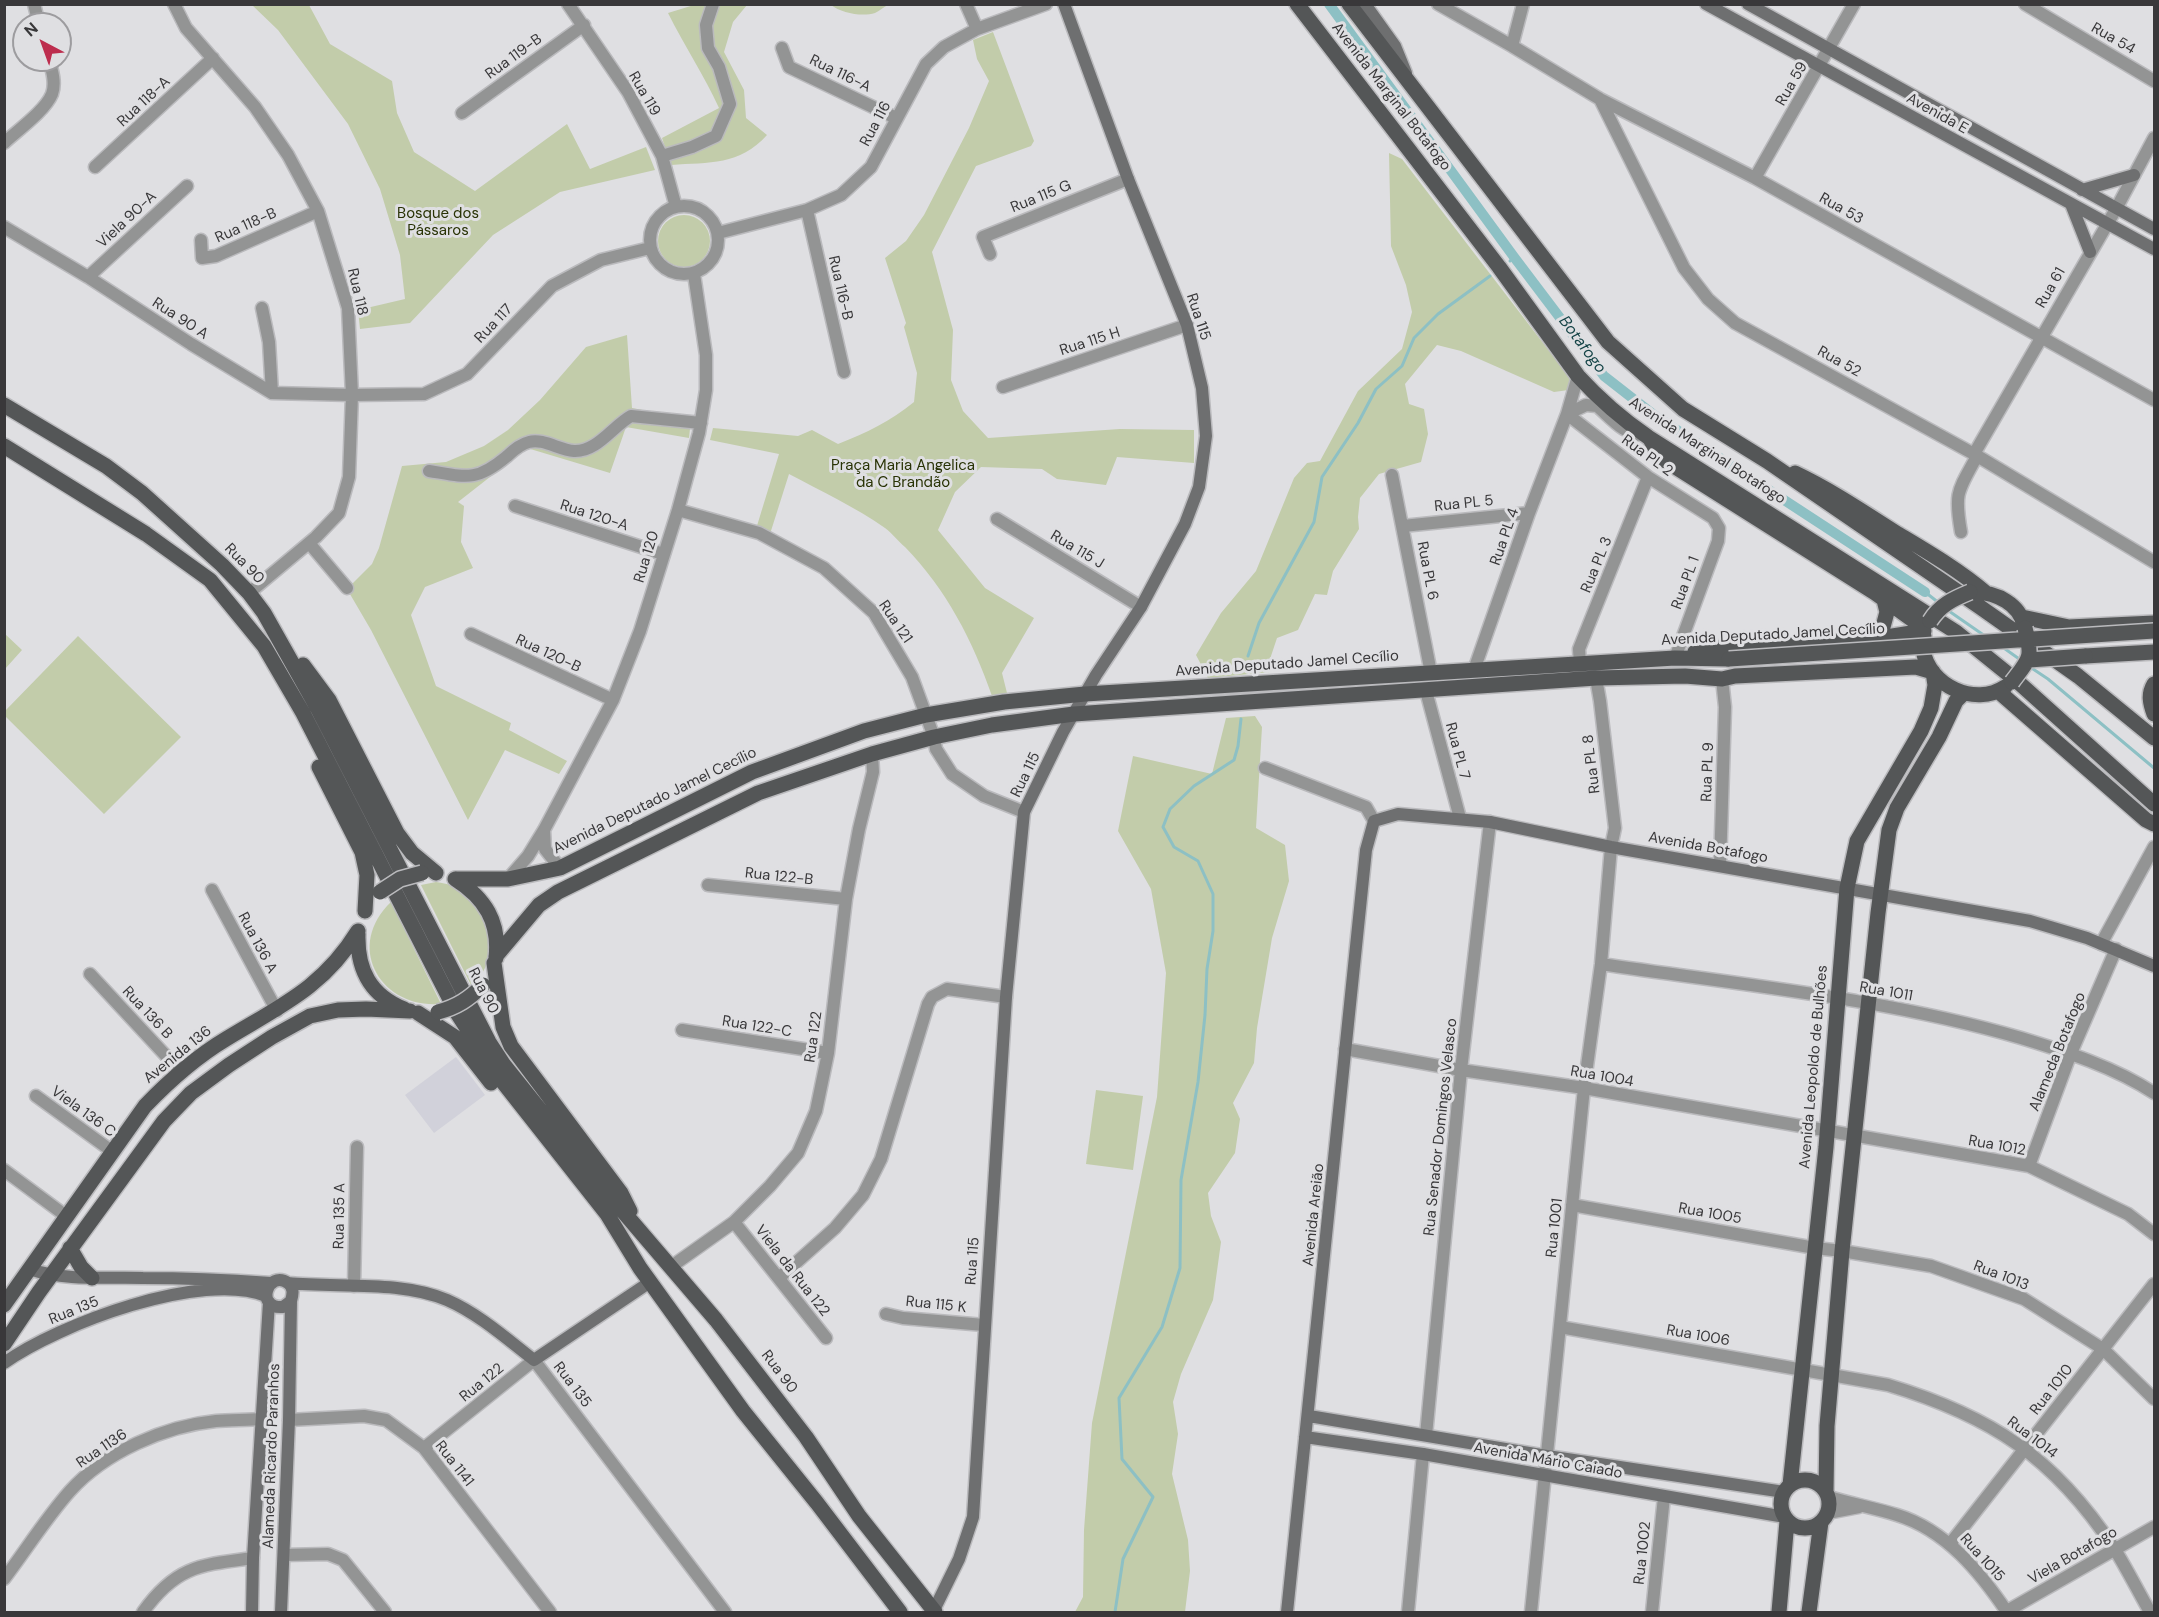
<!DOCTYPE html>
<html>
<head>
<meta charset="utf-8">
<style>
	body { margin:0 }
	#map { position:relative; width:2159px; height:1617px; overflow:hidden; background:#dfdfe2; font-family:"DM Sans",sans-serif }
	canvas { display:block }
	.frame { position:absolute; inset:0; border:6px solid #39383a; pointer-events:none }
	.north { position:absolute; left:12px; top:12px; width:60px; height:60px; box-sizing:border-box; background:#dfdfe2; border:2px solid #9d9c9f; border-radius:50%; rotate:319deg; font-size:16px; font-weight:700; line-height:24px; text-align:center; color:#39383a }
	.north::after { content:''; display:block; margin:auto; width:21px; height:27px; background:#bd2d4e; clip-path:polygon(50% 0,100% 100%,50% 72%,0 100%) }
</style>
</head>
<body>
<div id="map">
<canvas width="2159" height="1617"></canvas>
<div class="frame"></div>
<div class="north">N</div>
</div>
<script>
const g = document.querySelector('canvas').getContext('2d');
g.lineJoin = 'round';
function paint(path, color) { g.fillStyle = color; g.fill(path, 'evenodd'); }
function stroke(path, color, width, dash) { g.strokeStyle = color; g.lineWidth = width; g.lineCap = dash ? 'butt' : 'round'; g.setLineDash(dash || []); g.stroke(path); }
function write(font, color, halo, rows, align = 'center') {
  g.font = font + ' "DM Sans",sans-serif'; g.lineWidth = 6; g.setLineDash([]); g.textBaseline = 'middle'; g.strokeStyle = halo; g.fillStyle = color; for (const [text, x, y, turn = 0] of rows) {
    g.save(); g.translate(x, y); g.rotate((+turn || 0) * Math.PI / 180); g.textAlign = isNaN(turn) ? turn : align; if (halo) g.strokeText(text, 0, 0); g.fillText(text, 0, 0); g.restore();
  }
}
paint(new Path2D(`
	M456,1057L485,1095L434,1133L405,1095Z`), '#d1d1da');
paint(new Path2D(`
	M252,5H309L330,44L392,81L397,113L414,152L475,191L567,124L590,169L646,147L655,170L560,192L493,235L410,323L360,329L358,310L405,299L400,255L380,189L348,124L278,30Z
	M694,5H747L733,22L724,52L744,90L746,118L767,135C739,166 710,162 671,165L662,138L719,108C704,75 684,45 668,13Z
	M831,5H888C884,7 879,11 875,13C862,17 841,13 831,5Z
	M993,32L1034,141L1031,146L976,166L932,252L953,330L951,380L963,411L988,438L1120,429L1194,430V463L1117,457L1106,485L1057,479L1042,469L981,467L955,492L938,530L985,588L1034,618L1002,673L1007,693L992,696C973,641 946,589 905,547C898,541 892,533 885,528C855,507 821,491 789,474L770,534L756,529L779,454L710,440L713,428L798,436L812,430L838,444C866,433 891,421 914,402L917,373L904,327L906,323L885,258L906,241L924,215L969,128L989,81L977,59L973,40Z
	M1389,153L1402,159L1566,373L1583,388L1554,392L1461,351L1437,345L1405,384L1409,404L1424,409L1428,434L1421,462L1379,474L1360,498L1358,517L1359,529L1333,571L1327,595L1315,594L1298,630L1277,638L1271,656L1270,672L1208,678L1196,655L1221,613L1256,571L1294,478L1307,463L1320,461L1358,391L1402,349L1412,312L1406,285L1391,246Z
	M658 241a26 26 0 1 1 52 0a26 26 0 1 1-52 0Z
	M627,335L632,408L691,419L689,438L626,427L610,473L527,448L458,502L464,506L461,542L473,568L425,587L411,615L436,686L511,723L509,730L567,761L559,774L505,750L468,820L371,630L347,589L372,564L379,548L402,466L446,462L484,446L508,430L540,400L586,347Z
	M4,633L22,650L5,669H4Z
	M78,636L181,737L104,814L5,716V711Z
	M1255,716L1262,727L1256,828L1285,845L1289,881L1272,938L1257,1028L1254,1063L1233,1103L1240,1119L1235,1153L1208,1193L1211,1216L1221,1242L1213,1300L1181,1374L1173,1402L1178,1434L1172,1474L1188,1540L1190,1571L1185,1612H1075L1083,1597L1084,1530L1092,1423L1157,1097L1166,973L1151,889L1118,831L1133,756L1212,774L1226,718Z
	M436,882C442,883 449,884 454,886C479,894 495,931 489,955C487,968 480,977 472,987L421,885Z
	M391,902L441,1004C381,1009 344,947 391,902Z
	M1096,1090L1143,1096L1133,1170L1086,1164Z`), '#c2ccaa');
stroke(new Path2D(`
	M1510,261L1514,257
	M1925,592L1939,603
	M1946,609L1985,636
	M2001,646L2022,661
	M1248,656L1259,623L1314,522L1322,477L1358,423L1376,389L1402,366L1414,338L1438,314L1490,276
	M2030,667L2048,679L2154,768
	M1115,1612L1123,1559L1153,1497L1122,1459L1119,1398L1162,1327L1180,1268L1181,1180L1198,1082L1205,1015L1207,969L1213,931V894L1198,861L1174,847L1163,827L1170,809L1194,786L1234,760L1238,746L1241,719`), '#8dc0c4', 3);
stroke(new Path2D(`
	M1329,4L1514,257L1604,376L1654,415L1925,592`), '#8dc0c4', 10);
const street = new Path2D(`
	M34,4L39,24
	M174,4L186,28L255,107L288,155L318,211L348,308L352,395L349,477L339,513L316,537L249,593
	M568,4L628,92L662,156L676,207
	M966,4L977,29
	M1438,4L1512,46L1600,99L1755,178L2154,400
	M2025,4L2154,81
	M1512,46L1523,4
	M782,48L789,67L896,118
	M1600,99L1684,268L1708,299L1735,323L1974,454L2154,562
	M462,113L584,25
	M4,143C18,130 45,111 52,94C56,83 52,70 49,60
	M662,156L692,147L716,136L730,104L719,67L708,48L706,25L713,4
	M95,167L213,58
	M1755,178L1854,4
	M650 240a34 34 0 1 1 68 0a34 34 0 1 1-68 0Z
	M807,210L844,372
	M4,227L88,277L191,344L272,393L352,395L424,394L467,374L552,286L601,260L650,248
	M718,233L807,210L841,195L871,167L926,64L944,47L977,29L1046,4
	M201,240L202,258L216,256L318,211
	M990,254L983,237L1128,179
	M88,277L187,186
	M262,308L269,342L272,393
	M1003,387L1187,325
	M1567,414L1648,477L1713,518L1719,528L1718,541L1675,658
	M1567,414L1586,405L1597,406C1610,417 1625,436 1643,435
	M1974,454L2116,209L2154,138
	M429,471C466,477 476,482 506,457C513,451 520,444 529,442C543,438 559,450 574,451C597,452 613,426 631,416L701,423
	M1392,475L1431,673
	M515,506L663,554
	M678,510L759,533L824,568L874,613L912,677L934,737L936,749L952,774L984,796L1024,812
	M997,519L1141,607
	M1403,526L1529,513
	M1961,532C1954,492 1958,491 1977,456
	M309,543L347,588
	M471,634L613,700
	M1580,664L1579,649L1648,477
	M1474,670L1529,513L1567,414L1578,376
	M1426,691L1460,818
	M1265,768L1366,807L1374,821
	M544,830L545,849L560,868
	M1720,866L1725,707L1722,679
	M508,879L528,856L544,830L613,700L640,631L678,510L699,433L706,390V355L694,274
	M708,885L846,899
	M212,890L277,1011
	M2101,944L2154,847
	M1601,964C1741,985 1884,998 2021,1038C2067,1052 2114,1067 2154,1093
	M90,974L181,1072
	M682,1030L828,1053
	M1345,1049L1461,1070L1584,1088L2029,1166L2128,1214L2154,1234
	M36,1096L113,1152
	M2029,1166L2071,1053L2116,949
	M4,1170L66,1216
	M1572,1205L1815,1248L1842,1251L1931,1266L2024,1299L2103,1349L2154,1399
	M734,1222L826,1338
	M672,1266L734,1222L770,1186L798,1153L816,1111L828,1053L846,899L859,829L873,772L872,754
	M780,1277L835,1228L863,1195L881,1159L928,1004L932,997L947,989L1006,997
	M354,1286L357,1147
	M886,1314L903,1318L984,1325
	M1560,1327L1888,1385C1991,1416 2054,1457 2114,1548C2127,1569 2138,1591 2150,1612
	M289,1420L364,1416L386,1420L424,1448L550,1612
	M1426,1435L1461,1070L1490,822
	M424,1448L534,1360L725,1612
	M1829,1497C1852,1504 1875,1508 1897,1515C1946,1530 1980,1572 2007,1612
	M1828,1513L1859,1507
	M1950,1544L2154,1284
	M284,1555L328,1554L343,1560L385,1612
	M4,1579C26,1550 46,1518 70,1491C105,1452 165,1426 216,1421C231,1420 247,1420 262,1419
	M2007,1611L2154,1527
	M143,1612C176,1566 200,1565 253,1558
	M1408,1612L1423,1454
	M1531,1612L1584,1088L1601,964L1611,847L1615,828L1600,701L1596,678
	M1652,1612L1664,1497`);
const secondary = new Path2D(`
	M1365,4L1395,46L1406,73
	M1706,4L2154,249
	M1748,4L2154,229
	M2082,190L2134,175
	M2071,204L2090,252
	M29,1269C66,1281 105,1277 143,1278C186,1278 229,1280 271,1283
	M288,1283C338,1288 400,1280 447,1300C479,1314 507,1339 534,1360L650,1282
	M4,1363C59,1324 202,1270 266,1296
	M1309,1416L1547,1456L1784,1492
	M1305,1437L1423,1454L1785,1517
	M252,1612L253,1558L269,1302
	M281,1612L289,1420L291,1301C293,1294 294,1288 288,1283C268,1269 254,1309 283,1307L291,1301
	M933,1612L959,1559L973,1517L1006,997L1024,812L1063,732L1096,675L1141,607L1185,524L1199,487L1206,436L1202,388L1187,325L1128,179L1064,4
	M1287,1612L1366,850L1374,821L1398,814L1490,822L1611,847L2030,921L2087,938L2154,966`);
const primary = new Path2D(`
	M1297,4L1499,267L1578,376C1599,399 1622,419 1648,437L1956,632L2018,682L2154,804
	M1349,4L1608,342L1683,409L1767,461L1980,607L2078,676L2154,738
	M4,405L106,466L142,493L222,565L249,593L264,613L318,709L489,1042L504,1065L597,1181L716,1320L806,1437L859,1516L935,1612
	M1650,439L1661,458L1875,593L1914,621L1924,631
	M4,446L146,534L210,580L264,646L303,713L457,1013L495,1072L607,1214L640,1268L743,1411L817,1503L900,1612
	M1795,473C1831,490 1865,513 1898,534C1928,552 1959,570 1986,593
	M1976,592C1997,593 2019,604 2024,625
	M2022,617L2069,627L2154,623
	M1924,636C1924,640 1922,646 1923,650C1929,686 1975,707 2005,687
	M1880,638L1887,612L1884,600
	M1695,652L1709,648L1880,638L1924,631
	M2085,656L2154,652
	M303,665L329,700L397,833L412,853L436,873
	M2154,684C2148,694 2150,703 2154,714
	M1998,691L2146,820L2154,824
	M319,767L362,852L367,875L365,911
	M455,879C485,898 500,922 496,958
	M456,879H508L560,868L752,772L864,731L926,715L1004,702L1085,694L1675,658L1729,659
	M358,934C357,970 370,995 404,1009
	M496,956L539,905L558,892L758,793L872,754L934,737L992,725L1074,714L1596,678L1685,676L1722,679L1735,676L1916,667L1933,672L1935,685L1931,708L1921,731L1857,841L1847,888L1826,1147L1790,1485
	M494,963L503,1027L511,1046L621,1193L630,1211
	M418,1013L455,1037L491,1083
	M70,1248L81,1267L92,1278
	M4,1305L145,1106C169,1081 196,1057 226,1039C280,1006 323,988 358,931
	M4,1344L39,1292L164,1121L191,1093L229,1065L272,1037L310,1016L338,1010L366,1009L410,1011
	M1781 1504a24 24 0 1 1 48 0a24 24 0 1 1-48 0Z
	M1826,1491L1827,1426L1842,1251L1878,913L1889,830L1897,808L1939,737L1956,701L1963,694
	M1779,1612L1787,1521
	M1809,1612L1821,1522`);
stroke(street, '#bababd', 15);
stroke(secondary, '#bababd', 15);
stroke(primary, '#bababd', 18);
stroke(street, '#939494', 12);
stroke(secondary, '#6e6f70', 12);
stroke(primary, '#545657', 15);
const primaryBridge = new Path2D(`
	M1930,621C1940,605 1953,599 1970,592
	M1729,659L2154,631
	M2029,660L2085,656
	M2012,682C2030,658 2033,658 2025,628
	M380,892L400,879L422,873
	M438,1012C457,1007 469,999 483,985`);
stroke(primaryBridge, '#bababd', 18, []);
stroke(primaryBridge, '#545657', 15);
write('15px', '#39383a', '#dfdfe2', [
	["Rua 54",2113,39,30],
	["Rua 119-B",514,57,-36],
	["Rua 116-A",840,74,26],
	["Rua 59",1792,84,-60],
	["Rua 119",644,94,60],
	["Avenida Marginal Botafogo",1391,97,52],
	["Rua 118-A",144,102,-43],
	["Avenida E",1937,114,29],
	["Rua 116",876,124,-62],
	["Rua 115 G",1041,197,-22],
	["Rua 53",1841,209,29],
	["Viela 90-A",127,220,-43],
	["Rua 118-B",246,226,-24],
	["Rua 116-B",840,288,77],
	["Rua 61",2051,288,-60],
	["Rua 118",357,292,77],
	["Rua 115",1198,317,72],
	["Rua 90 A",180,319,33],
	["Rua 117",494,324,-46],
	["Rua 115 H",1090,342,-18],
	["Rua 52",1839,362,29],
	["Avenida Marginal Botafogo",1707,451,33],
	["Rua PL 2",1647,456,36],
	["Rua PL 5",1464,504,-6],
	["Rua 120-A",594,516,18],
	["Rua PL 4",1505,537,-71],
	["Rua 115 J",1077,550,31],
	["Rua 120",647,557,-73],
	["Rua 90",244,564,46],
	["Rua PL 3",1597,565,-68],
	["Rua PL 6",1427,571,79],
	["Rua PL 1",1686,583,-70],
	["Rua 121",895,622,56],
	["Avenida Deputado Jamel Cecílio",1773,635,-3],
	["Rua 120-B",548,654,25],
	["Avenida Deputado Jamel Cecílio",1287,664,-4],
	["Rua PL 7",1457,751,75],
	["Rua PL 8",1592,764,-97],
	["Rua PL 9",1708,772,-88],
	["Rua 115",1026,775,-64],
	["Avenida Deputado Jamel Cecílio",655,801,-26],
	["Avenida Botafogo",1708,848,10],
	["Rua 122-B",779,877,6],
	["Rua 136 A",257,943,62],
	["Rua 90",483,991,63],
	["Rua 1011",1886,992,10],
	["Rua 136 B",147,1013,47],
	["Rua 122-C",757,1027,9],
	["Rua 122",814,1037,-82],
	["Alameda Botafogo",2058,1052,-68],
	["Avenida 136",178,1055,-39],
	["Avenida Leopoldo de Bulhões",1814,1067,-85],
	["Rua 1004",1602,1077,10],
	["Viela 136 C",83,1112,36],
	["Rua Senador Domingos Velasco",1441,1127,-84],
	["Rua 1012",1997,1146,10],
	["Rua 1005",1710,1214,10],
	["Avenida Areião",1314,1215,-84],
	["Rua 135 A",340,1216,-89],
	["Rua 1001",1555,1228,-84],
	["Rua 115",973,1261,-86],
	["Viela da Rua 122",792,1271,52],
	["Rua 1013",2001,1276,21],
	["Rua 115 K",936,1305,6],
	["Rua 135",74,1311,-22],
	["Rua 1006",1698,1336,10],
	["Rua 90",779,1372,53],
	["Rua 122",482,1383,-39],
	["Rua 135",572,1385,53],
	["Rua 1010",2052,1390,-52],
	["Rua 1014",2032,1438,37],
	["Rua 1136",102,1449,-34],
	["Alameda Ricardo Paranhos",272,1456,-88],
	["Avenida Mário Caiado",1548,1461,10],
	["Rua 1141",454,1464,52],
	["Rua 1002",1643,1553,-84],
	["Viela Botafogo",2073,1556,-30],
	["Rua 1015",1982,1558,48]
]);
write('15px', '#293305', '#dfdfe2', [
	["Bosque dos",438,214],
	["Pássaros",438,231],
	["Praça Maria Angelica",903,466],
	["da C Brandão",903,483]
]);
write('italic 16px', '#154447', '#dfdfe2', [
	["Botafogo",1582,345,53]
]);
</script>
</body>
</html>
